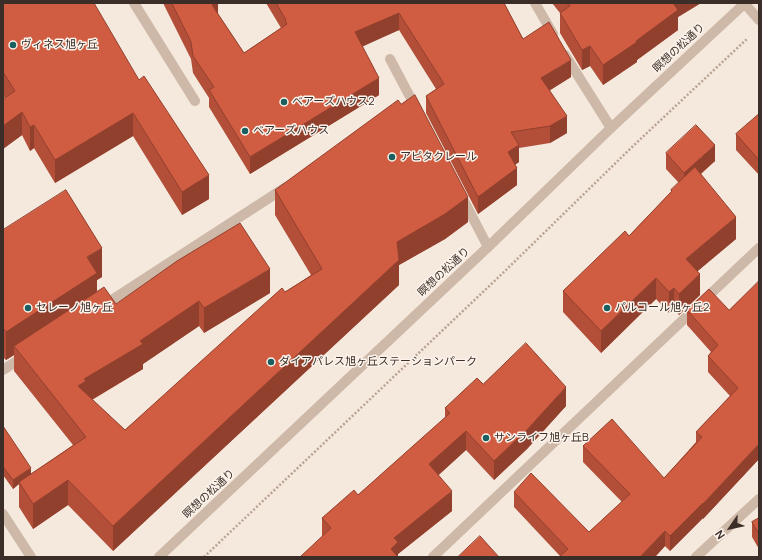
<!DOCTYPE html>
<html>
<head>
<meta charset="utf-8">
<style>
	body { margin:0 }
	#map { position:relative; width:762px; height:560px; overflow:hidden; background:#f5e9de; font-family:Manrope,sans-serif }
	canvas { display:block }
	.frame { position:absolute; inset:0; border:4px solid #3b2e29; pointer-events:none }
	.north { position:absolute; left:710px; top:508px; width:40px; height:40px; -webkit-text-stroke:3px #fcf3eb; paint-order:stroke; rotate:236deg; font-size:11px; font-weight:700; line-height:16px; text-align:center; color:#3b2e29 }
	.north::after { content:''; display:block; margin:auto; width:14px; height:18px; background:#3b2e29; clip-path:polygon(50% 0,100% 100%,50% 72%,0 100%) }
</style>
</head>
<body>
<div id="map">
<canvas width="762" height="560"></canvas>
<div class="frame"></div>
<div class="north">N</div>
</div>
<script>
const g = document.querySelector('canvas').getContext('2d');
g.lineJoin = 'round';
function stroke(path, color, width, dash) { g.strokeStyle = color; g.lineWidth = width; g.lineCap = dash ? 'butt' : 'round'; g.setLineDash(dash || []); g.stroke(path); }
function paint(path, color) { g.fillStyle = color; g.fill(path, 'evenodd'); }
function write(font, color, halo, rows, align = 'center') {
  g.font = font + ' Manrope,"Noto Sans JP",sans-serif'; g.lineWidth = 3; g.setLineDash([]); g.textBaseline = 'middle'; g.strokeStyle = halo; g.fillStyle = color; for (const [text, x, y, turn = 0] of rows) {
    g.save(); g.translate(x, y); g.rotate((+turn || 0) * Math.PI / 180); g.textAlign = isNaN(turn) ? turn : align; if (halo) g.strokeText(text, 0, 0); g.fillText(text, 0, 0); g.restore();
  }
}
stroke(new Path2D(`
	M204,557L505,271L632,147L748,38`), '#baa292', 2.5, [2, 2]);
stroke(new Path2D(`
	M535,3L553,34
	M565,55L611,128
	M390,59L417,110
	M462,197L488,247
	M696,557L759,499`), '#ceb8a8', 10);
stroke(new Path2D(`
	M134,3L195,101
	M745,4L759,20
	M101,307L286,187
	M3,370L26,355
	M3,514L31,557
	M433,557L759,248`), '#ceb8a8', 10);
stroke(new Path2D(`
	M159,557L488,247L611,128L745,3`), '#ceb8a8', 10);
paint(new Path2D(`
	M3,3L139,80L209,199L182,215L133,136L55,183L34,148L30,151L22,135L3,149V99L5,98L3,95Z
	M163,3H218V14L244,53L281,28L266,3H504L523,39L571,77L550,90L567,133L550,143L519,148V162L515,165L517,185L478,214L426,113V96L436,89L399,30L362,46L379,95L250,174L209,107V98L193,73L191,59Z
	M552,3H701L678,17V30L637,60V62L603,85L590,66L582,70L560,33V13Z
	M759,114V175L736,150V134Z
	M666,153L715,161L701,174L736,239L697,271L700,295L679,315L674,310L669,313L656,299L601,353L563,312V291L629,236L671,192V190L679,183L666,169Z
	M275,190L468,222L445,239L399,265V285L113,551L68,505L33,529L19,507V484L13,489L3,475V426L31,474L73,445L14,371V355L6,360L3,357V230L102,277L97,280V292L116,304L270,293L204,333L199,326L143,364V369L92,400L125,430L285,292L311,275L275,215Z
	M709,289L759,459L703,519V518L670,551L665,546L655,557H559L560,556L514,507V492L589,532L622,502L583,462V446L664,478L696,442V432L730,396L708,372V356L711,352L687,325V310Z
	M483,384L566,406L527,449L494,480L466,450L438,475L452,511L398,554V556L322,536V518L358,495L445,418V408Z
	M759,518V549L752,537V522Z`), '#b34f38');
paint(new Path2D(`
	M212,3H218V18Z
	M672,3H701L678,17V30L637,60V62L603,85V65L636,41Z
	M399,13V30L355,50V32Z
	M590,46V66L582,70V50Z
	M571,60V77L541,96V78Z
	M379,78V95L250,174V157Z
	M22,112V135L3,149V126Z
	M133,113V136L55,183V160Z
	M567,116V133L550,143V126Z
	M34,125V148L30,151V127Z
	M519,145V162L508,169V152Z
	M715,145V161L684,188V173Z
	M517,168V185L478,214V197Z
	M209,175V199L182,215V192Z
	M468,197V222L445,239L399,265V285L113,551V526L397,242Z
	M736,217V239L686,281V259Z
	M102,248V277L97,280V301L14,346V355L6,360V332L87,257Z
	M270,269V293L204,333V308Z
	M700,274V295L679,315V294Z
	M656,278V299L601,353V331Z
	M674,288V310L669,313V292Z
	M199,301V326L143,364V369L86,403L78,386L84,379Z
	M566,387V406L527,449L494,480V461Z
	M466,431V450L429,484V464Z
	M759,444V459L703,519V504Z
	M31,468V476L19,482V484L13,489V480Z
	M68,480V505L33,529V504Z
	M452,491V511L398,554V557L391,549L394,538Z
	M703,503V518L670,551V536Z
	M665,531V546L655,557H640Z`), '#92402e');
const building = new Path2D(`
	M3,3H94L139,80L144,76L209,175L182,192L133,113L55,160L34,125L30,127L22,112L3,126V99L15,91L3,72Z
	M172,3H215L212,5L244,53L287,24L285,21L286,20L276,3H504L523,39L549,22L571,60L541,78L567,116L550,126L511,132L519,145L508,152L517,168L478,197L426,96L444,84L399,13L355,32L379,78L250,157L209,90L214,87L193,56L191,42Z
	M567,3H673L678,10L636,41L637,42L603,65L590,46L582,50L560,13L570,6Z
	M415,95L468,197L445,214L397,242L399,260L113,526L68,480L33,504L19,482L86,437L14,346L104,287L116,304L177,261L240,223L270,269L204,308L199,301L140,341L143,344L84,379L86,381L78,386L125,430L282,288L285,292L322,269L275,190L398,100L401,104Z
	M759,114V160L736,134Z
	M696,125L715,145L684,173L666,153Z
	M695,167L736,217L686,259L700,274L679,294L674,288L669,292L656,278L601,331L563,291L625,231L629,236L672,191L671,190Z
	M66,190L102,248L87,257L97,273L6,332L3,328V230Z
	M759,281V444L703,504V503L670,536L665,531L640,557H559L568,549L514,492L531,473L589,532L630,494L583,446L612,419L664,478L702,437L696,432L738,388L708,356L718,345L687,310L709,289L729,310Z
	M526,343L566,387L527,430L494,461L466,431L429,464L452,491L394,538L398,542L391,549L398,557H300L331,528L322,518L354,490L358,495L450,413L445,408L477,378L483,384Z
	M3,426L31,468L13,480L3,467Z
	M759,518V534L752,522Z
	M480,536L499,557H458Z`);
paint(building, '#d05c41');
stroke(building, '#92402e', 1);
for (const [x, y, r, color] of [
	[13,45,4,"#1a5f60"],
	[284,102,4,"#1a5f60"],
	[245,131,4,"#1a5f60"],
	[392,157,4,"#1a5f60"],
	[28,308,4,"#1a5f60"],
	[607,308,4,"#1a5f60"],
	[271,362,4,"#1a5f60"],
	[486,438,4,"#1a5f60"]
]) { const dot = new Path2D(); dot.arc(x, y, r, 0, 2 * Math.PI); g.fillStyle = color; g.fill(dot); stroke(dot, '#fcf3eb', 1.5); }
write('11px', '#3b2e29', '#fcf3eb', [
	["ヴィネス旭ヶ丘",21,45],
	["ベアーズハウス2",292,102],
	["ベアーズハウス",253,131],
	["アピタクレール",400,157],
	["セレーノ旭ヶ丘",36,308],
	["パルコール旭ヶ丘2",615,308],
	["ダイアパレス旭ヶ丘ステーションパーク",279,362],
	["サンライフ旭ヶ丘B",494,438]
], 'left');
write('11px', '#3b2e29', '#fcf3eb', [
	["瞑想の松通り",679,48,-43],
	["瞑想の松通り",444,272,-43],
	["瞑想の松通り",209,494,-43]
]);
</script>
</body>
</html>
